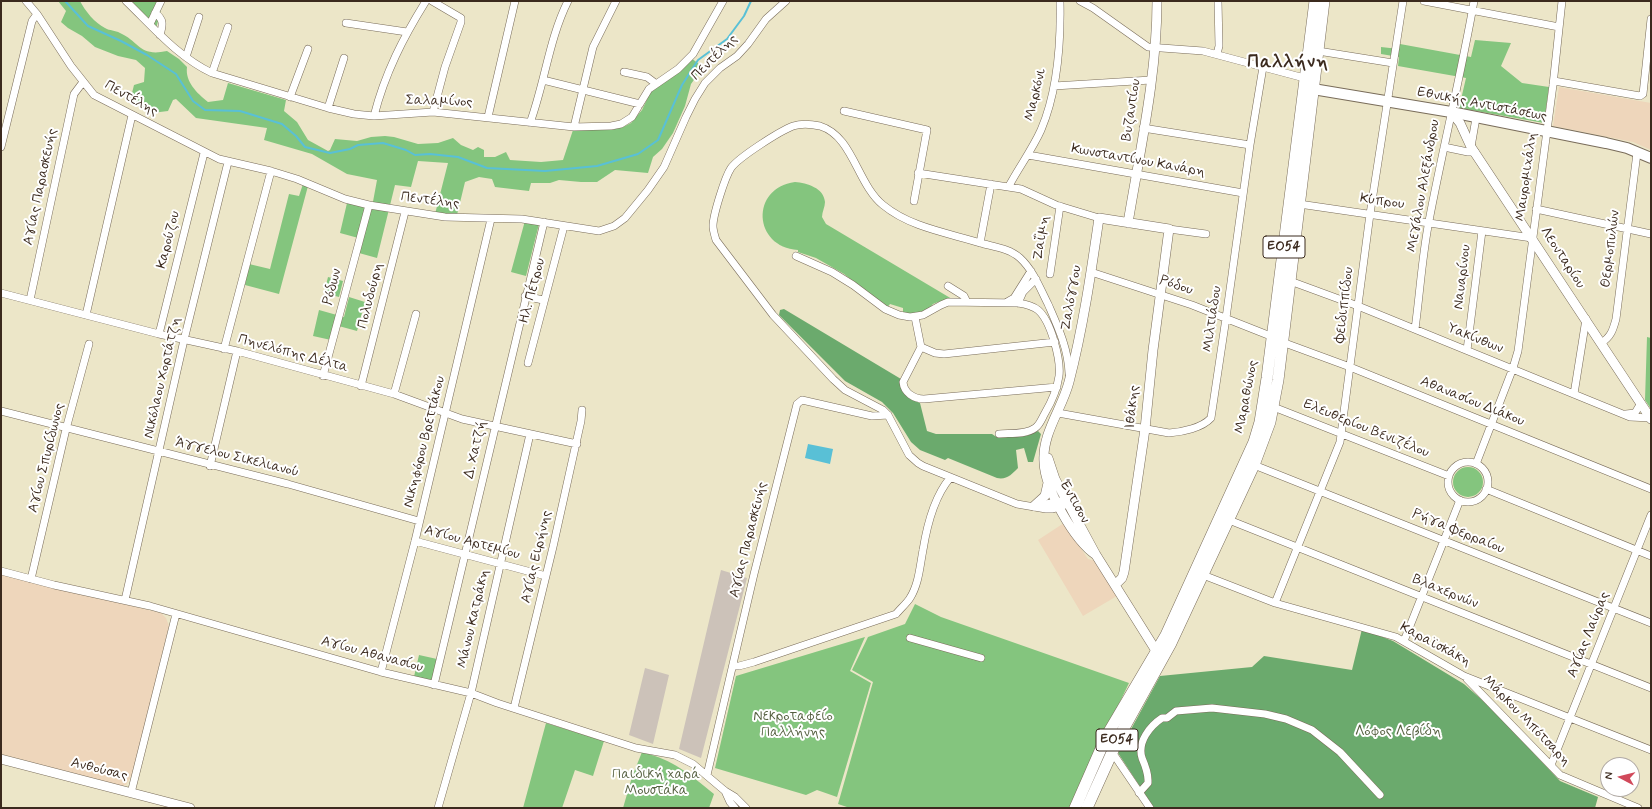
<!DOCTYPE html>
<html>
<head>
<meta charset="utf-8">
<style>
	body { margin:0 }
	#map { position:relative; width:1652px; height:809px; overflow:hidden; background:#ece6c8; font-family:Mynerve,sans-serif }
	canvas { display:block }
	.frame { position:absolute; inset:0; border:2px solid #3b2a1e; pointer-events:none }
	.north { position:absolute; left:1600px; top:757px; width:40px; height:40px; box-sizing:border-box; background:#fff; border:1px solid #b1aaa5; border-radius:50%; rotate:277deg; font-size:11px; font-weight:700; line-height:16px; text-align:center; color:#3b2a1e }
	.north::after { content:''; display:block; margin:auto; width:14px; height:18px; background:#d1495b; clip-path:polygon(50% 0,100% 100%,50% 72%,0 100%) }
</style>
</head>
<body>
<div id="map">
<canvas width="1652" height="809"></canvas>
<div class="frame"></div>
<div class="north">N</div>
</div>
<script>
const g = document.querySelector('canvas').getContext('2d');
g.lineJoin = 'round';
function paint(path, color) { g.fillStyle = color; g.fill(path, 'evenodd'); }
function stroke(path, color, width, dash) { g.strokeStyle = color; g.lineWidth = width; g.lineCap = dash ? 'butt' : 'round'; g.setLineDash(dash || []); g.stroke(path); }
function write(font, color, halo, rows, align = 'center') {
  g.font = font + ' Mynerve,sans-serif'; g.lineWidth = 4; g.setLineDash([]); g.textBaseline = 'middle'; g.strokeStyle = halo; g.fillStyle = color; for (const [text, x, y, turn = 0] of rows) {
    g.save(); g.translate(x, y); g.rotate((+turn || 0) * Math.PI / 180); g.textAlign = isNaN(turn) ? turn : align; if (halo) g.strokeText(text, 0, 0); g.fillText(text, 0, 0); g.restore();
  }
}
paint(new Path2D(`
	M1559,87L1651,103V150L1633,142L1553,126Z
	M1064,523L1088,559L1096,561L1117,596L1083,616L1038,540Z
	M1,574L161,613L166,618L169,626L133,773L126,785L121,786L1,754Z`), '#eed6bb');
paint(new Path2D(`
	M721,570L747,578L701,758L679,749Z
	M645,668L669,675L653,744L629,735Z`), '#ccc2b9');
paint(new Path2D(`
	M58,1H80C85,11 95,23 105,28C110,31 115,30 120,33C140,42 139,57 167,51L179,59L187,67C185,82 197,93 208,102L223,100L228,83L286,100L284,111L297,122L308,140L328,151L330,150L335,139L357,141L371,137L385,136L394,137L418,144L438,143L453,138L461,145L473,150L478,147L484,150V157H495L506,152L510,160L541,162L563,160L573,130H611L623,127L631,123L642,110L651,91L691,58L703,67L691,84L685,106L673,133L662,149L653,157L648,173L615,170L597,182H581L559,180L550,183H531L529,191L495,187L492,179L479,177L465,182L456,219L434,218L448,163L418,161L411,187L395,185L377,258L359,253L362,239L340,233L347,203L372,207L377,180L347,174L312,154L264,140L267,128L196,118L176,99L173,100L168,111L152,113L130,101L134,85L144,82L145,68L136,60L118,56L95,47L82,36L68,28L61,22L66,11Z
	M126,1H163L156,29Z
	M1475,40L1511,43L1501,66L1522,83L1549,87L1544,123L1459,108L1466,78L1398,66L1399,57L1381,54V47L1399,49L1400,44L1471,57Z
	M795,182C807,183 824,188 825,202C825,207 822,212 822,217L826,224L952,299L938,302L933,304L929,309L918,314L903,313V308L890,304L887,308L844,274L816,258L798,252V250C753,247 750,188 795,182Z
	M303,184L308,186L279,294L245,285L249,264L270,269L289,194L299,196Z
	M526,217L540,220L526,276L511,272Z
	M328,277L343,281L339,297L324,293Z
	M349,297L365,302L357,331L335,325L331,340L313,336L319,310L344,317Z
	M1647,337L1651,338V409L1645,400Z
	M1453 482a15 15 0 1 1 30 0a15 15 0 1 1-30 0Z
	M915,604L941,617L1129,683L1069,808H850L838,804L873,682L852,670L868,637L905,624Z
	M865,637L850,671L871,683L837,797L817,790L806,795L715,768L736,676Z
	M419,655L437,659L432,686L413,681Z
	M546,723L604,741L593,776L575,770L562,808H523Z
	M642,752C675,761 687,772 714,794L709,808H623L632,777Z`), '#84c57e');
paint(new Path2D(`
	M784,309L901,379C900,392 908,399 920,403L927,431L936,434H992L998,438L1029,435L1038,431L1041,434L1033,462H1028L1024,448L1016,450L1018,468C1012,474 1007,480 997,478L948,458L945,460L920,450L911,442L893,413L882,402L845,381L779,315L780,310Z
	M1362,629L1393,641L1464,684L1490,707L1560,781L1598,797L1595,808H1154L1118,753L1160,676L1252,667L1264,656L1352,670Z`), '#6baa6d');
paint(new Path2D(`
	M808,444L833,449L830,464L805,458Z`), '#59c0d6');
stroke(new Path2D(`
	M65,1L88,26L121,41L147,55L176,74L193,101L205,110L240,111L282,124L296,136L305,147L330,153L350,149L358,145L383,143L406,150L415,155L430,154L458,157L487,168L545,171L597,166L638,154L658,140L682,85L698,60L727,39L744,16L751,1`), '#59c0d6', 2);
const minor = new Path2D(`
	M26,1L37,14L71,66L94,95L219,159L271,171L297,179L345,199L369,205L445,217L522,219L599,231L614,226L625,218L648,190L664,167L686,117L695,99L705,83L720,68L737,56L748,44L766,19L786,1
	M126,1C153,27 178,57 212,73L328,108L354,114L374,116L433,112L574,127L611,126L621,124L632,117L649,89L678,69L693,54L723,1
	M432,1L461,18V22L445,67L433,112
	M1080,1L1093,8L1148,47L1203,51L1308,79
	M1424,1L1559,27
	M155,13C164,19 163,25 160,35
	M346,23L407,32
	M150,24L161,1
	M1318,51L1393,63
	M1217,54L1219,46L1218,1
	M186,57L199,17
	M624,72L647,77L655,83
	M212,73L228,27
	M543,80L640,104
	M1554,81L1640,96L1643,94L1651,19
	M1054,86L1151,80
	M290,97L308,49
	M328,108L344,58
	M844,111L927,130L914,201
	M374,116C385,73 403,38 426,1
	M488,117L515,1
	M530,123C545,82 549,39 568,1
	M574,127L593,47L616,1
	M1143,128L1250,145
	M1,147L32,21L37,14
	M1444,147L1468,152H1475
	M1471,147L1476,118
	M1028,155L1243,193
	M918,173L1021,189L1056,205L1099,218
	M1009,186C1019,167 1032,150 1041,130C1058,90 1061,44 1060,1
	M1299,204L1532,238
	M1536,209L1651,234
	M1169,229L1206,234
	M980,243L991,184
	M796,256L832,272L853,285L885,309L899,315L910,317L923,315L941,305L948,302L1018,303C1025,304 1033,306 1038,310C1051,321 1061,360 1059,376C1057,390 1052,401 1045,413C1042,418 1040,425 1035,428C1026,435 1009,433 999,434
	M1091,272L1192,305L1273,337
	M1050,274L1060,206
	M1290,281L1358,306L1630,417L1651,418
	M948,286L964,296L967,302
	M1,293L159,334L237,351L394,394L462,419L577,444
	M525,296L543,300
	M30,300L74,94L83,82
	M1007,302L1014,298L1031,271
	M1018,303L1023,292L1036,279
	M86,315L132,115
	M915,317L921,347L903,382C904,393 914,399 924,399L1057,387
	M1415,329C1420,293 1422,256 1429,221C1443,147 1461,75 1474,1
	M159,334L204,153
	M1282,342L1350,367L1651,489
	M1601,343C1611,337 1613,330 1616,319L1637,153
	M921,347L935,353L944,354L1055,342
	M224,349L271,171
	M1467,350L1482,231
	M528,363L564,226
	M323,376L369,205
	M361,386L405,212
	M394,394L416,314
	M1574,394L1586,319
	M1271,406L1449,476
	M1,411L288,484L419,521
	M1058,413L1169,433C1182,432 1202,428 1211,418L1226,318L1250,145L1263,67
	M1626,414L1635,413L1641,403
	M1448 482a20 20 0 1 1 40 0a20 20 0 1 1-40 0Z
	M1476,464L1513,368L1518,351L1553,85L1562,1
	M1254,465L1651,623
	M210,466L237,351
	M1486,489L1651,556
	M1036,506L1066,500
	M1063,506L1053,509H1046L1017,504L923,466L918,463L909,455L888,415L883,410L845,390L833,379L773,315L716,240C715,236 713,231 713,226C713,215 725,177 731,168C739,157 780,131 793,126C802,123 811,124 820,126C853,136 857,184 883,205C911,228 949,233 984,244C996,247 1010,249 1020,258C1033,270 1040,288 1048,304C1058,327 1068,348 1069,373
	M1229,520L1651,688
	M415,541L546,576
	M1,571L54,585L150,606L381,672L471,693L497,703L636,748L675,755L693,764L725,791L735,797L746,808
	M1203,575L1275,603L1396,637L1464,676L1651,750
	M31,579L66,429L89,344
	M125,600L184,340L228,162
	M1275,603L1340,442L1370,214L1403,1
	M910,638L981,658
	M1404,641L1460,500
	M733,666H739L754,662L896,614C900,609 907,603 910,598C919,584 920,565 923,550C927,525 934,497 950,478
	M381,672L415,541L491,219
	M1467,679L1560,775L1638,808
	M434,685L544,222
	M514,708L553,547L581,421L582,410
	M1112,752L1150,808
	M1551,765L1651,515
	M707,775L754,574L797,404L802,400L872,416L888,415
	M725,791L730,802L735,808
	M131,793L176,614
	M1139,793L1148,783V780C1148,772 1145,765 1142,758C1137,742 1150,726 1162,718H1167L1176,711L1212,708L1265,714L1286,719L1312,730L1340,752L1380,795
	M438,808L471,693L530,434`);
const tertiary = new Path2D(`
	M1451,112L1460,123L1471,147L1651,419
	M1128,223C1140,150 1157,75 1157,1
	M1048,458L1055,479L1096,555L1160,657
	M1034,506L1045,496L1048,483
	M1096,555C1074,540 1045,489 1044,462C1042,433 1062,409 1069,382C1083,328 1091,273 1099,218L1169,229L1153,350L1145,429L1124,572L1122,578L1115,585
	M1,759L190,808`);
const secondary = new Path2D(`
	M1307,88L1451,112L1606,143L1627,148L1651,158`);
const primary = new Path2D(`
	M1075,808L1107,735L1166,635L1254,442L1260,422L1267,378L1315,1
	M1087,808L1119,737L1171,643L1254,465L1270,422L1278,380L1324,1`);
stroke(minor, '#796c5a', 8);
stroke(tertiary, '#796c5a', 10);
stroke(secondary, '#796c5a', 12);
stroke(primary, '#796c5a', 12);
stroke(minor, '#fff', 7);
stroke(tertiary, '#fff', 9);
stroke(secondary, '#fff', 10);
stroke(primary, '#fff', 11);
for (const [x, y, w] of [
	[1284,247,42],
	[1117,740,42]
]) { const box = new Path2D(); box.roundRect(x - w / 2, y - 11, w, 22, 3); g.fillStyle = '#fff'; g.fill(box); stroke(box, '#3b2a1e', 1); }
write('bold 13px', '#3b2a1e', null, [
	["ΕΟ54",1284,247],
	["ΕΟ54",1117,740]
]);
write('14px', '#3b2a1e', '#fff', [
	["Πεντέλης",715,58,-45],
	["Μαρκόνι",1036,95,-76],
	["Πεντέλης",131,99,29],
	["Σαλαμίνος",439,102,2],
	["Εθνικής Αντιστάσεως",1482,105,11],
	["Βυζαντίου",1132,110,-81],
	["Κωνσταντίνου Κανάρη",1138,161,10],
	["Μαυρομιχάλη",1527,177,-82],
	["Μεγάλου Αλεξάνδρου",1424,186,-80],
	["Αγίας Παρασκευής",41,187,-78],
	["Πεντέλης",430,201,7],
	["Κύπρου",1382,202,8],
	["Ζαΐμη",1042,238,-81],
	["Καρούζου",169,240,-76],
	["Θερμοπυλών",1611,249,-83],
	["Λεονταρίου",1562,258,57],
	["Ναυαρίνου",1463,277,-83],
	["Ρόδου",1176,286,19],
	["Ρόδων",333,287,-75],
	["Ηλ. Πέτρου",533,291,-75],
	["Πολυδούρη",371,296,-76],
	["Ζαλόγγου",1072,298,-80],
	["Φειδιππίδου",1345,305,-83],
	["Μιλτιάδου",1213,319,-82],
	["Υακίνθων",1475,339,22],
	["Πηνελόπης Δέλτα",293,354,15],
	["Νικόλαου Χορτάτζη",163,378,-77],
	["Μαραθώνος",1247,397,-79],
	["Αθανασίου Διάκου",1472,402,22],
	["Ιθάκης",1133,407,-84],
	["Ελευθερίου Βενιζέλου",1366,429,22],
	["Νικηφόρου Βρεττάκου",425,442,-76],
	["Δ. Χατζή",476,450,-77],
	["Αγίου Σπυρίδωνος",47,458,-76],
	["Άγγελου Σικελιανού",237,458,14],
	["Έντισον",1074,502,61],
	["Ρήγα Φερραίου",1458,532,22],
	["Αγίας Παρασκευής",749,540,-76],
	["Αγίου Αρτεμίου",472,543,15],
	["Αγίας Ειρήνης",537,557,-77],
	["Βλαχερνών",1445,592,22],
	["Μάνου Κατράκη",474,619,-77],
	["Αγίας Λαύρας",1589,635,-68],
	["Καραϊσκάκη",1435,645,28],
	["Αγίου Αθανασίου",372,655,15],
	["Μάρκου Μπότσαρη",1526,721,46],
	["Ανθούσας",99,770,14]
]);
write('14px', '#556040', '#fff', [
	["Νεκροταφείο",793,717],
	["Παλλήνης",793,733],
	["Λόφος Λεβίδη",1398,732],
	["Παιδική χαρά",656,775],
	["Μουστάκα",656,791]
]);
g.letterSpacing = '1px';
write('bold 18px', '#3b2a1e', '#fff', [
	["Παλλήνη",1288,63]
]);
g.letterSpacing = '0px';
</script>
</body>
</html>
